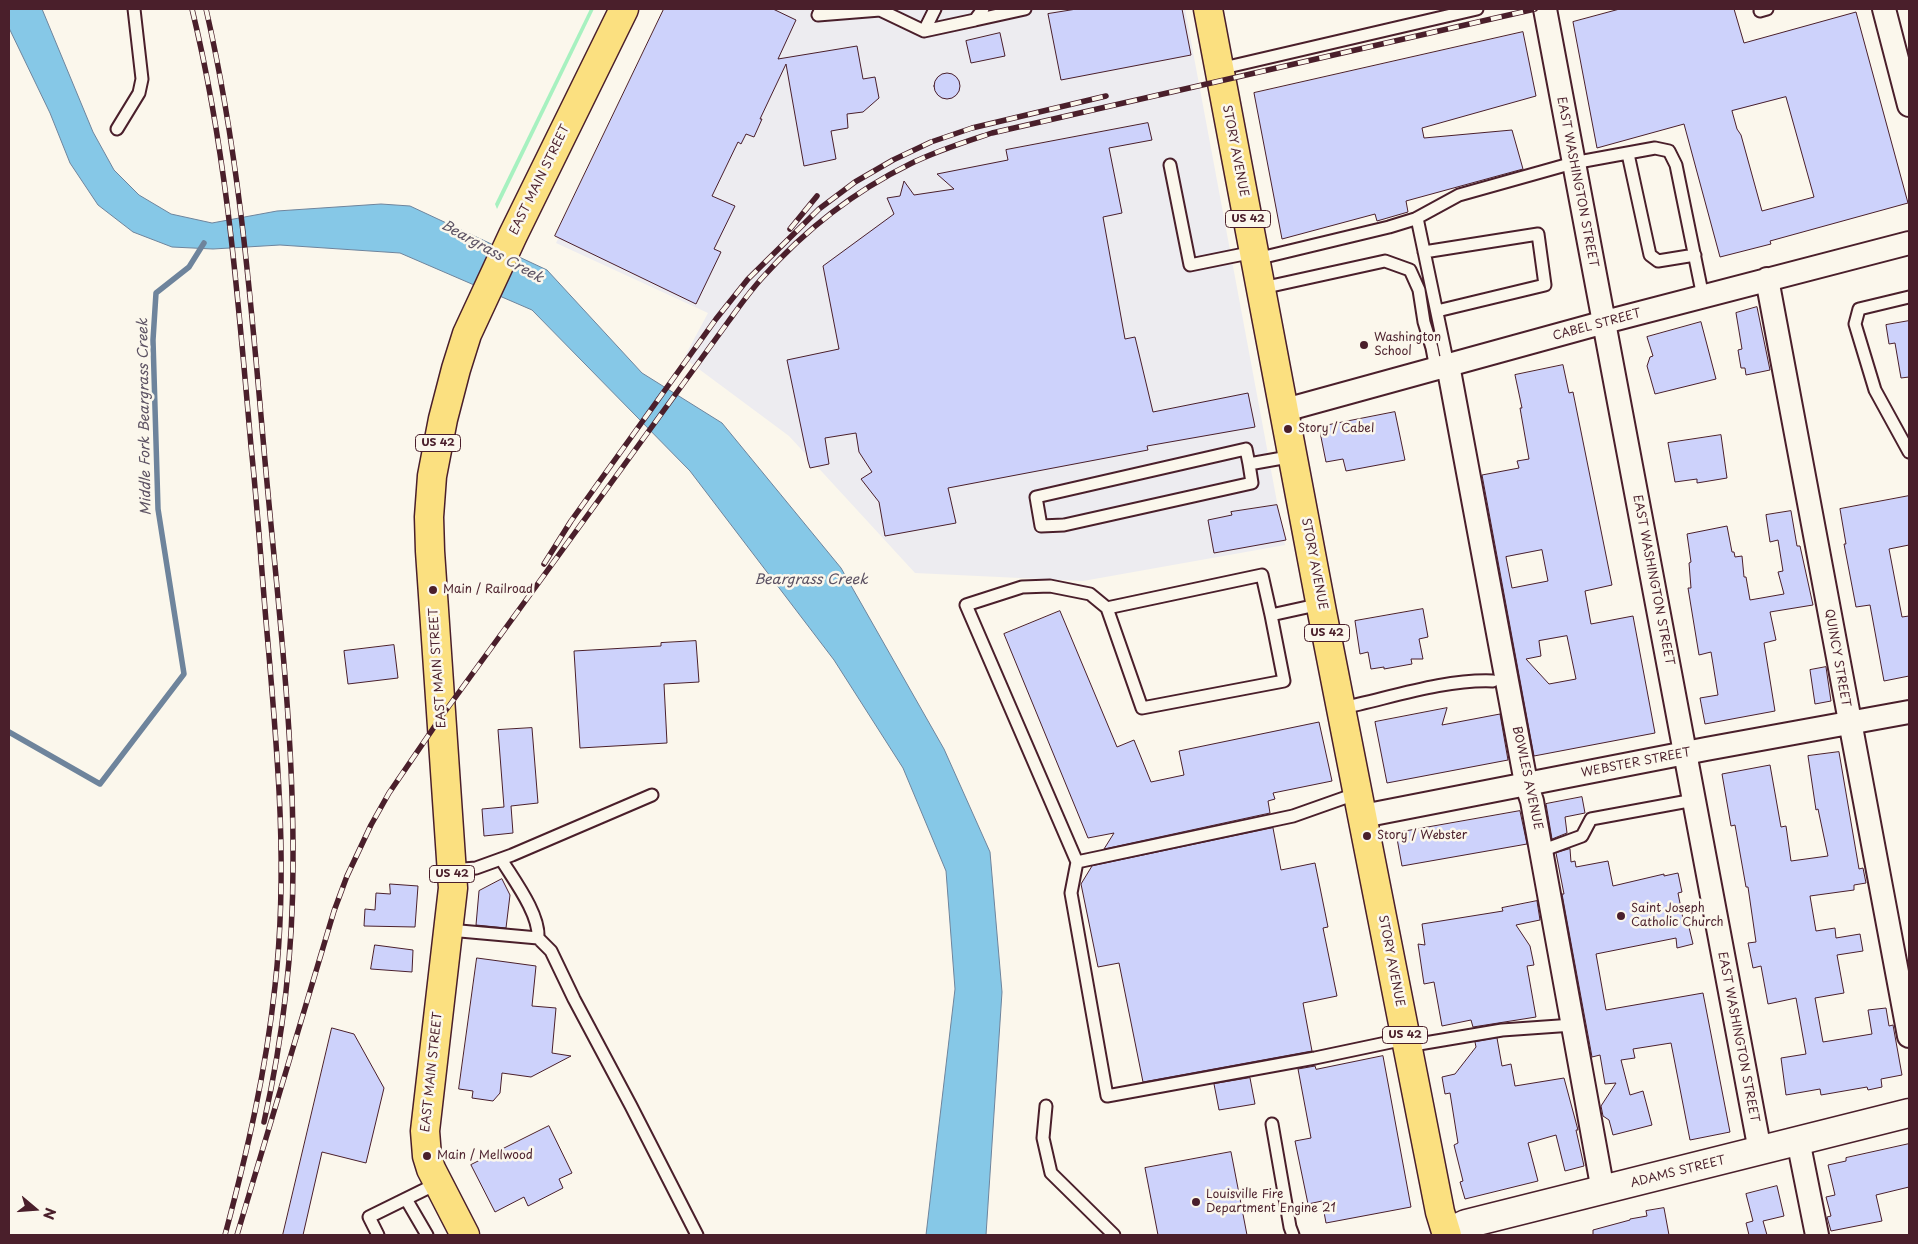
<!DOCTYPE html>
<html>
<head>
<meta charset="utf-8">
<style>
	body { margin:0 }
	#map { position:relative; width:1918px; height:1244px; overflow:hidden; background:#fbf7ec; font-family:"Playpen Sans",sans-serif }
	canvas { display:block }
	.frame { position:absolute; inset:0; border:10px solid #4a1f2b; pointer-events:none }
	.north { position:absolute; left:10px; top:1184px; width:50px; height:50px; -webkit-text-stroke:4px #fbf7ec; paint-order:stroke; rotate:108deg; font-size:14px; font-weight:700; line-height:20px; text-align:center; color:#4a1f2b }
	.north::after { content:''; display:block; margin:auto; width:18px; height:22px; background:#4a1f2b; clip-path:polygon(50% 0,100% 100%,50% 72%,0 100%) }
</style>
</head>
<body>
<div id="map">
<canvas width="1918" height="1244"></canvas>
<div class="frame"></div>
<div class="north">N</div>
</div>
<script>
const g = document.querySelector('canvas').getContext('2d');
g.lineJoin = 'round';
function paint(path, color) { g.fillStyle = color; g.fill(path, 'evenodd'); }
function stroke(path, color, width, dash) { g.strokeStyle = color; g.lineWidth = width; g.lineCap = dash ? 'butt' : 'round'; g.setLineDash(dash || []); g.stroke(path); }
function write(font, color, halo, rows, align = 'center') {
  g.font = font + ' "Playpen Sans",sans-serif'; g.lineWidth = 5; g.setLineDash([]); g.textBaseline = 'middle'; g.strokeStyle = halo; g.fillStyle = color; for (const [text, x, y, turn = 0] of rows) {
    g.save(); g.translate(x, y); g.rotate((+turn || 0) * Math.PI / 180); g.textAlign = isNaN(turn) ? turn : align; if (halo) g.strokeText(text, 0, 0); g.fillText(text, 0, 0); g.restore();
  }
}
paint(new Path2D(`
	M672,9H1185L1285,545L1083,581L915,573L789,436L684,358L708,313L556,243Z`), '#edecf0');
paint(new Path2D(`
	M590,9H594L497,209L495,204Z`), '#a7f1c0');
const water = new Path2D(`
	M9,9H42L93,132L114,170L139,195L171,214L212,223L277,211L381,204L410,206L547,270L642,373L722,423L841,568L944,749L990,852L1002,992L986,1235H926L955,989L946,871L903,768L834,660L690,471L532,310L400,253L280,245L213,249L172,247L133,232L98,205L70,163L50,113L9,28Z`);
paint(water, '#86c8e7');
stroke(water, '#6e849c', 1);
stroke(new Path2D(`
	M9,732L100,784L184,674L158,509L153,340L156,293L189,267L204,243`), '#6e849c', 5.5);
const building = new Path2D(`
	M664,9H773L796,20L778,59L857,46L863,79L875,77L879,98L863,112L847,114L848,128L831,131L836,159L804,166L786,64L760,119H762L754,137L746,134L741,144L738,142L712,196L735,206L714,249L721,252L696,304L555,236Z
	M1077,9H1182L1191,55L1061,80L1048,14Z
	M1620,9H1734L1744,43L1856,12L1908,203L1770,241L1771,244L1720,257L1684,124L1597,148L1573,22ZM1786,97L1814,197L1762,211L1741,135L1737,129L1732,111Z
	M1523,32L1536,96L1422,128L1424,138L1512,130L1523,169L1406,201L1408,212L1377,221L1375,214L1282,239L1254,93Z
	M1000,33L1005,56L971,63L966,41Z
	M934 86a13 13 0 1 1 26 0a13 13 0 1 1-26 0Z
	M1148,123L1152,140L1109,148L1122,213L1103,217L1125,339L1135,337L1153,412L1248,393L1255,427L1147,446L1148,450L948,488L956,523L885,536L879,502L861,479L872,472L859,452L856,433L825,438L829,464L810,468L808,461L787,360L839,349L823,266L894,214L887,198L900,196L904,181L914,195L954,189L937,174L1008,160L1006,150Z
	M1757,307L1770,370L1746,375L1745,368H1741L1738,350L1742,349L1736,313Z
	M1909,321V377L1901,378L1895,343L1889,344L1886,325Z
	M1701,322L1716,379L1655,394L1647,366L1650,357L1653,356L1647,337Z
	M1563,365L1569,393L1573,392L1612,585L1585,591L1591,624L1633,616L1655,733L1534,756L1482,475L1519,468L1517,461L1529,459L1520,408H1522L1515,375ZM1542,550L1548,581L1512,588L1506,557ZM1567,636L1576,679L1549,684L1526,659L1541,656L1539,641Z
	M1395,412L1405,460L1346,471L1343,459L1326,462L1319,427Z
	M1721,435L1727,478L1697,483V479L1675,482L1668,443Z
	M1909,496V545L1889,549L1902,617L1909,616V676L1884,681L1870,605L1856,607L1844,544H1846L1840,509Z
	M1277,505L1286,540L1214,553L1208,520L1232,515L1231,512Z
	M1791,511L1797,546H1800L1813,605L1770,612L1776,640L1764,643L1775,711L1705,724L1700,698L1718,695L1711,652L1699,655L1688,588H1691L1689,563L1691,562L1687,534L1727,526L1732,552H1734L1735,557L1742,556L1744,577H1746L1750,600L1784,594L1778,572L1783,571L1778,540L1770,542L1766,515Z
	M1423,609L1428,637L1419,639L1423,659H1411L1412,664L1384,669V667L1371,669L1368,652L1360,654L1355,621Z
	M1060,611L1117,747L1134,740L1151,782L1184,775L1179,751L1319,722L1332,781L1273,793L1275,799L1268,801L1270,813L1104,849L1114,833L1088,838L1004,634Z
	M696,641L699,682L664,684L667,743L580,748L574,651L661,646V643Z
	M394,645L398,678L348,684L344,651Z
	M1826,667L1831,701L1815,704L1810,670Z
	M1447,708L1442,725L1500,714L1508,760L1387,783L1375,722Z
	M532,728L538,803L511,806L513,833L484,836L482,809L504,807L498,730Z
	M1839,752L1859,869L1863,868L1866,883L1854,885V890L1810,896L1816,931L1835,928L1836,938L1860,934L1863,951L1837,955L1844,993L1815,998L1823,1042L1872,1034L1868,1010L1886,1008L1889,1026L1893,1025L1902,1075L1881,1079L1882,1087L1868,1090L1867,1087L1821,1095L1820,1089L1786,1095L1781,1058L1806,1054L1796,998L1768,1004L1761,966L1753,968L1748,943L1756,942L1748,887H1746L1735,825L1731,826L1722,774L1770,765L1781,827L1786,826L1791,861L1828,856L1818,809L1816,810L1808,756Z
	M1582,797L1585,813L1565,817L1567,833L1552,839L1546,804Z
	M1520,811L1527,844L1402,866L1396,833Z
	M1273,828L1281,870L1315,863L1328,927L1323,928L1337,996L1303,1003L1312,1051L1143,1082L1119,963L1098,967L1081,884L1092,866Z
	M1570,849L1571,862L1575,861L1576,867L1608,861L1613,886L1664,874V876L1678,873L1682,892L1678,893L1684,924L1688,923L1693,944L1677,948L1676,938L1596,954L1606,1010L1703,993L1730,1132L1690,1140L1671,1043L1633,1049L1635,1058L1621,1060L1630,1095L1643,1091L1652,1125L1613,1135L1609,1120L1603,1116L1601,1106L1616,1083L1605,1084L1600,1055L1592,1057L1562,894H1564L1556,853Z
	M502,879L510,895L506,928L476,925L479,891Z
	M390,884L418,886L415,927L364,926L365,909L375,910L376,893L390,894Z
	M1537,901L1540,920L1516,925L1530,946L1534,965L1527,966L1536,1017L1473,1027L1471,1020L1442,1026L1434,982L1424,984L1418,944L1425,945L1422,924L1503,911L1502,908Z
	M375,945L413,950L412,972L371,969Z
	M477,958L536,966L532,1006L556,1008L552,1053L571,1056L531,1077L502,1073L500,1093L493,1101L472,1098L473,1091L459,1089Z
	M332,1028L354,1034L384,1088L366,1163L322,1152L303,1235H283Z
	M1497,1038L1502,1066L1511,1064L1515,1086L1564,1078L1578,1130H1576L1584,1166L1565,1171L1556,1135L1528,1143L1538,1181L1465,1199L1460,1182L1463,1181L1454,1145L1458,1143L1450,1093L1445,1094L1442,1077L1455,1074L1476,1047L1475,1042Z
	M1383,1056L1411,1207L1326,1223L1322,1201L1308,1204L1295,1141L1311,1138L1298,1069L1315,1066L1316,1069Z
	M1250,1078L1255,1104L1219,1110L1214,1084Z
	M549,1126L572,1173L559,1179L563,1188L528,1206L524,1197L495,1212L471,1165Z
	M1909,1144V1187L1876,1195L1882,1221L1831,1231L1827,1217L1831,1216L1826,1197L1835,1195L1828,1165L1846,1161V1158Z
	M1231,1152L1247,1235H1158L1145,1168Z
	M1777,1186L1784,1216L1763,1221L1767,1235H1749L1746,1223L1753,1221L1746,1194Z
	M1664,1208L1669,1235H1593V1230L1630,1220V1219L1647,1216L1646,1211Z`);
paint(building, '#cdd2fb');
stroke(building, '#4a1f2b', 1);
const lane = new Path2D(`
	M821,9L818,15L880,10L924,31L975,20
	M983,9L975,20L1025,9
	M1760,11L1767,9
	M924,31L935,9
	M1219,69L1477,9
	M117,129L139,93L142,79L134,9
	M1628,154L1650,255L1658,261L1695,255
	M1170,165L1190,265L1254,252
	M1417,218L1448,365
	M1424,252L1538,234L1545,285L1437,311
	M1256,259L1389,227L1415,219L1459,195L1573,163L1655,148L1669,151L1676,165L1703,297
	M1262,288L1385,261L1410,270L1419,290L1424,322L1432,348L1436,369
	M1909,297L1859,309L1855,324L1875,390L1909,452
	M1249,464L1246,449L1036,497L1041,526L1064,525L1252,483L1249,464L1294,456
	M1107,608L1090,594L1050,586L1022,587L966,605L1077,862L1071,893L1107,1096L1315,1058L1405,1039
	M1271,615L1284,681L1142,708L1107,608L1262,575L1271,615L1321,604
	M1342,708C1390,698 1444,679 1493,681
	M1541,851L1582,836L1591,819L1694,800
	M1077,862L1293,816L1358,793
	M451,870L476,868L512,855L652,795
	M449,930L538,938C540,914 513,879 501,859
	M538,938L551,951L574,999L631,1106L697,1235
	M1407,1046L1502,1030L1573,1025
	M1046,1106L1043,1138L1051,1173L1114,1235
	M1272,1124L1290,1227L1293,1235
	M406,1199L427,1235
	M378,1235L369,1217L438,1183`);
const street = new Path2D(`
	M1545,9L1760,1151
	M1884,9L1909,105
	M1767,279L1909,1036
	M1448,365L1526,783L1532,801L1603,1191
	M1285,410L1605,322L1909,243
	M1363,816L1706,749L1909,712
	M1798,1140L1817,1235`);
const secondary = new Path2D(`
	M1447,1233L1466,1224L1909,1113`);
const primary = new Path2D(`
	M1208,9L1322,612L1440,1212L1447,1235
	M465,1235L431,1169L427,1156L425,1131L453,888L430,551L429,517L432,476L443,419L456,369L467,334L513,235L624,9`);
stroke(lane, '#4a1f2b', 15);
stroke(street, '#4a1f2b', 26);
stroke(secondary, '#4a1f2b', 31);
stroke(primary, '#4a1f2b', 31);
stroke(lane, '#fbf7ec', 11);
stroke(street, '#fbf7ec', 22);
stroke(secondary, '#fbf7ec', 28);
stroke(primary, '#fbe080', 28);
const rail = new Path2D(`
	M192,9C227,152 238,299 251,446C258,512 262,578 268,644C278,758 288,872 275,986C266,1071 247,1153 225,1235
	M206,9C241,161 252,317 266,472C278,603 294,734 293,865C293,951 283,1038 264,1122
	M790,229L817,196
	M544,564L571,521L716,319L748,279L819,209L855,182L893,160L931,142L972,128L1106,96
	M237,1235L334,911L347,876L371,825L389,793L441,717L728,322C739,307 750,291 763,277C804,231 855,191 910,164C936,151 965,142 992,133L1535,9`);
stroke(rail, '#4a1f2b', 5.5);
stroke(rail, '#fbf7ec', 4, [11]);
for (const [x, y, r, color] of [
	[1364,345,5,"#4a1f2b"],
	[1288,429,5,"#4a1f2b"],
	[433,590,5,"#4a1f2b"],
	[1367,836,5,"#4a1f2b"],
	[1621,916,5,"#4a1f2b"],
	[427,1156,5,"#4a1f2b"],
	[1196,1202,5,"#4a1f2b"]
]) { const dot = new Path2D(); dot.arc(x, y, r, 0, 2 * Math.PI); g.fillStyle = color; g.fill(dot); stroke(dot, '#fbf7ec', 2); }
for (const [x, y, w] of [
	[1248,219,45],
	[438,443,45],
	[1327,633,45],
	[452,874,45],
	[1405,1035,45]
]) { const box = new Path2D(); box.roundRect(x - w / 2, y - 8.5, w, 17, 4); g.fillStyle = '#fbf7ec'; g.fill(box); stroke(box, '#4a1f2b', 1); }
write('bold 11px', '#4a1f2b', null, [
	["US 42",1248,219],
	["US 42",438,443],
	["US 42",1327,633],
	["US 42",452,874],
	["US 42",1405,1035]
]);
write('12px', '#4a1f2b', '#fbf7ec', [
	["STORY AVENUE",1235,151,79],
	["EAST MAIN STREET",540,180,-64],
	["EAST WASHINGTON STREET",1577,182,79],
	["CABEL STREET",1597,325,-15],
	["STORY AVENUE",1314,564,79],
	["EAST WASHINGTON STREET",1653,580,79],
	["QUINCY STREET",1837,658,80],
	["EAST MAIN STREET",438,668,-94],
	["WEBSTER STREET",1636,763,-11],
	["BOWLES AVENUE",1527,778,78],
	["STORY AVENUE",1391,961,79],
	["EAST WASHINGTON STREET",1738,1037,79],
	["EAST MAIN STREET",432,1072,-84],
	["ADAMS STREET",1678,1172,-14]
]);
write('12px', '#4a1f2b', '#fbf7ec', [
	["Washington",1374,338],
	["School",1374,352],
	["Story / Cabel",1298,429],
	["Main / Railroad",443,590],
	["Story / Webster",1377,836],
	["Saint Joseph",1631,909],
	["Catholic Church",1631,923],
	["Main / Mellwood",437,1156],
	["Louisville Fire",1206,1195],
	["Department Engine 21",1206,1209]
], 'left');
write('italic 14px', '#5c5263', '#fbf7ec', [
	["Beargrass Creek",492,252,29],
	["Middle Fork Beargrass Creek",145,417,-91],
	["Beargrass Creek",811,580]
]);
</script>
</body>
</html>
